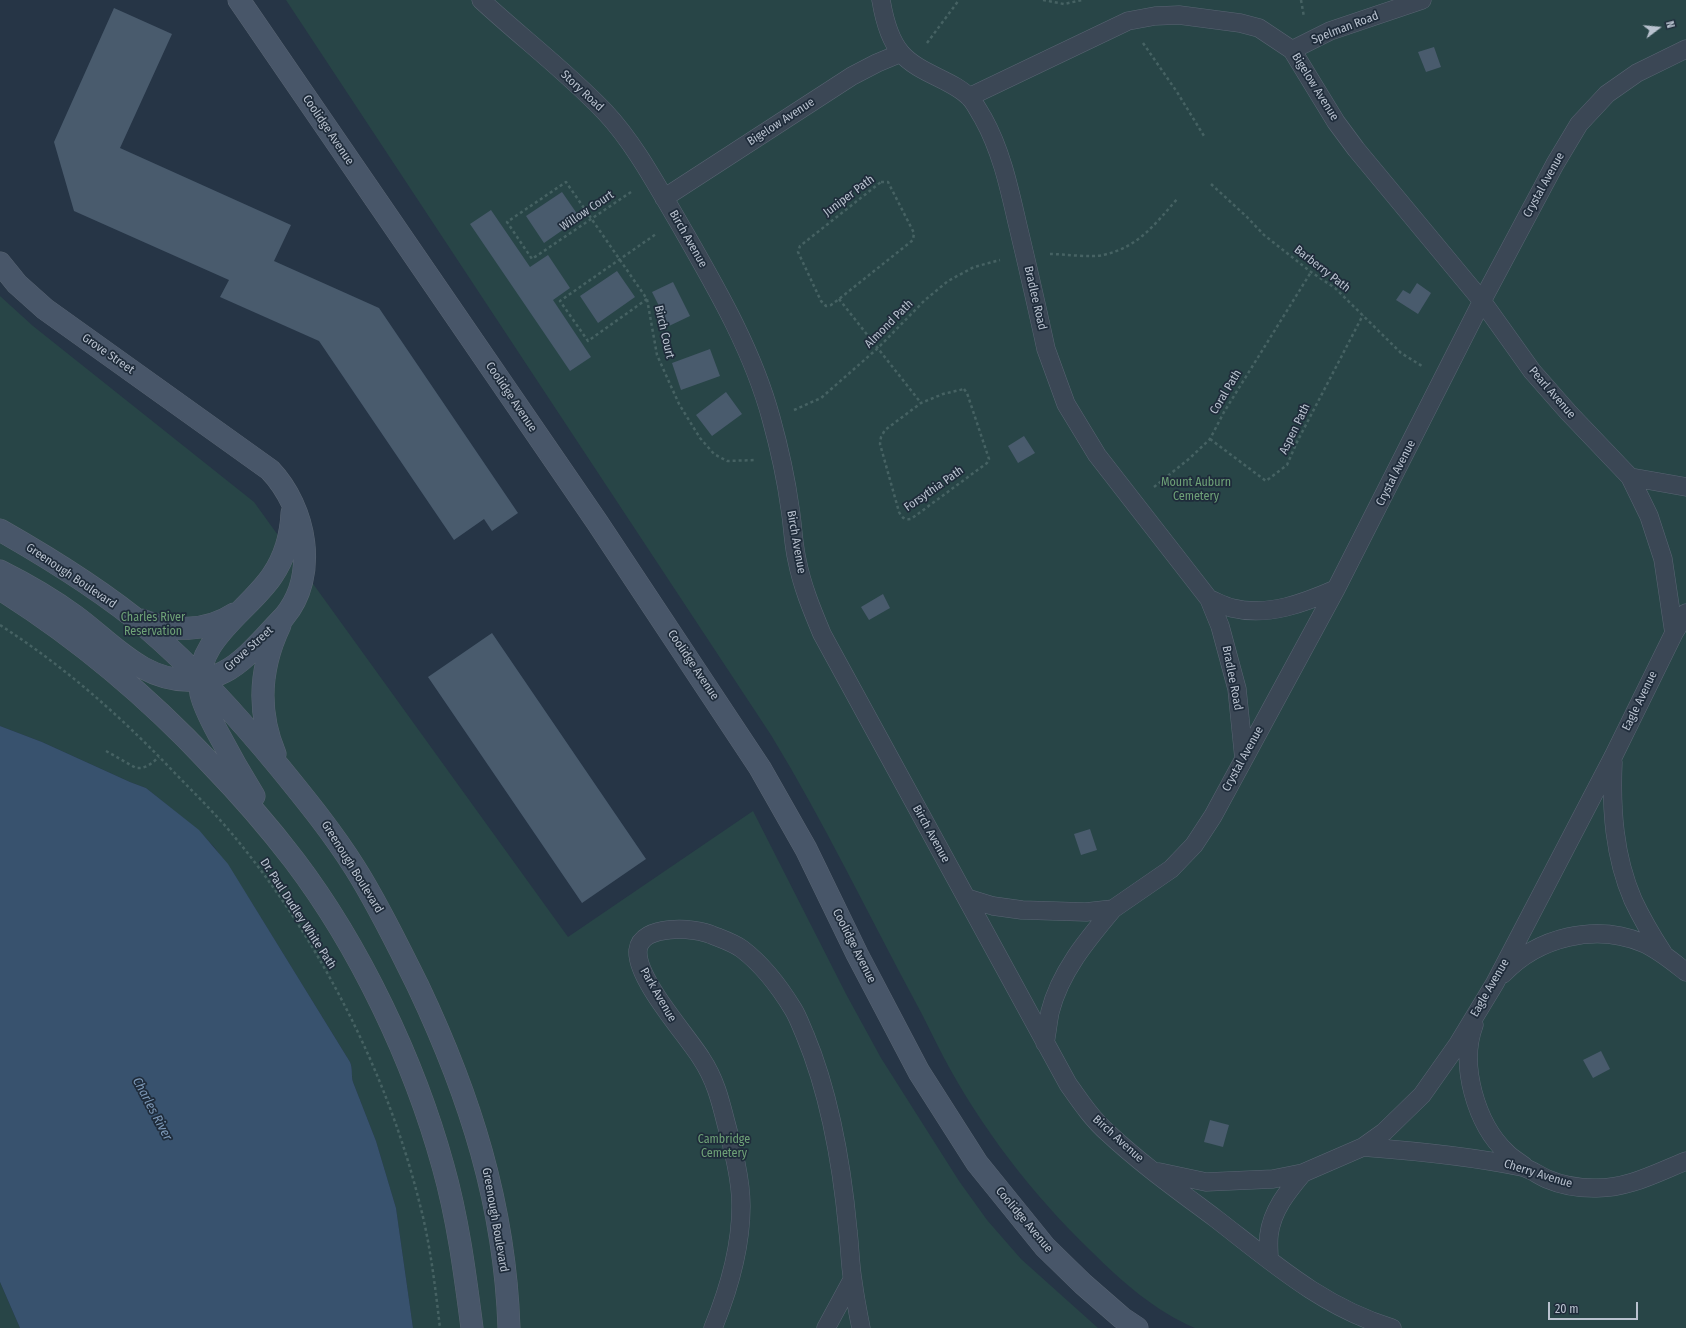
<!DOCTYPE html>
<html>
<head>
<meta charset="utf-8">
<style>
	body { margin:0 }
	#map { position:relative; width:1686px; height:1328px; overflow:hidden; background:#263546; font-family:"Fira Sans Condensed",sans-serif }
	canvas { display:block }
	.north { position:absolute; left:1638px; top:8px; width:40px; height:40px; -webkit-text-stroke:3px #1f2c3b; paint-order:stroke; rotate:74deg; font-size:11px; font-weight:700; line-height:16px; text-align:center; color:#b9c2cf }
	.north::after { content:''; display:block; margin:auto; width:14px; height:18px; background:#b9c2cf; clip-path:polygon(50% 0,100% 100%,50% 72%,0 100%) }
	.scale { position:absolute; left:1548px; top:1302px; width:90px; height:18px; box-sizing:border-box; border:2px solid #b9c2cf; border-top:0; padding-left:5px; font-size:12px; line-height:14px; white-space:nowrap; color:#b9c2cf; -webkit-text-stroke:3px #1f2c3b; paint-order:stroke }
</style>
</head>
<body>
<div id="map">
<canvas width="1686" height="1328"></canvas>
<div class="north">N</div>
<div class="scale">20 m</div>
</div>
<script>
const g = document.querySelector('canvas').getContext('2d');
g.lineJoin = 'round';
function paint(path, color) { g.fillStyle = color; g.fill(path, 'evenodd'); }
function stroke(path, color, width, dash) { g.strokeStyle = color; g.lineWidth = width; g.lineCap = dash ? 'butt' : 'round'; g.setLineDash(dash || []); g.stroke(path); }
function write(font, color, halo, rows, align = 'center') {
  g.font = font + ' "Fira Sans Condensed",sans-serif'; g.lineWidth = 3.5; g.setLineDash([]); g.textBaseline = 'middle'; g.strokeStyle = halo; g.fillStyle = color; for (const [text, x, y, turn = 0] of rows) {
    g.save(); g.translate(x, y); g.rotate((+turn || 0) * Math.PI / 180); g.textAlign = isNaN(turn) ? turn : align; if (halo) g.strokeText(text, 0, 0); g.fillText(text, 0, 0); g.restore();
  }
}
paint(new Path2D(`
	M286,0H1686V1328H1195C1155,1311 1121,1281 1091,1251C1033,1195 981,1128 943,1056C934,1039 926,1021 916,1003C868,914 824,822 771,735Z
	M0,296L33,326L254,502L568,937L753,811L846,994L881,1058L959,1181L987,1220L1021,1259L1098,1328H413L396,1208L376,1141L353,1082C351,1075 353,1069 350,1062L250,900L215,848L198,830L146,788L130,782L42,742L0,726Z
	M0,1282L20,1328H0Z`), '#284547');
paint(new Path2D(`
	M0,726L42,742L130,782L146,788L199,830L228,864L350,1062C353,1069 351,1075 353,1082L376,1141L396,1208L413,1328H20L0,1282Z`), '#38526e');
paint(new Path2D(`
	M114,8L172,34L120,148L291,225L274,261L379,308L518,513L492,531L484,519L454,540L319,341L220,297L229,280L74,211L54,142Z
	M1434,47L1441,67L1426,72L1418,52Z
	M562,192L580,218L544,243L526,216Z
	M491,210L530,267L548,255L570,288L553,300L591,357L570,371L470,224Z
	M617,271L635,297L598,323L580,296Z
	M673,282L690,316L669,326L652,292Z
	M1417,283L1431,293L1418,314L1396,300L1403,290L1410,294Z
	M710,349L720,376L681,390L672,363Z
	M726,392L742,414L712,436L696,415Z
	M1024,436L1035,453L1018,463L1008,446Z
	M883,594L890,608L869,620L861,607Z
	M492,633L646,859L582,903L428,677Z
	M1090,829L1097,850L1081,855L1074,834Z
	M1601,1051L1610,1069L1593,1078L1583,1060Z
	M1210,1120L1229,1125L1223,1147L1204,1142Z`), '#495b6d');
const lane = new Path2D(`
	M481,0C522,38 567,72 605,112C635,144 657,186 679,223C715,286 752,348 771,418C779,447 786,478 790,508C793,526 793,543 797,560C802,586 812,610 822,634L1068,1084C1080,1101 1092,1119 1108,1133C1141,1164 1179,1191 1215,1218C1272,1262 1322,1307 1392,1328
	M881,0C884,18 889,39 901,53C919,74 954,80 970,98C975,103 979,112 983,118C1001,150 1009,187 1017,222C1027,264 1037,307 1046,349L1066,404L1097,455L1209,599C1217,602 1224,606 1232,608C1268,617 1304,603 1336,589
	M1292,50L1330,31L1422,0
	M969,97L1128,21L1155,16L1179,15L1240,23L1259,28L1292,50L1336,122L1356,149L1482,301L1532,371L1568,412L1630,477L1686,487
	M664,198L852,76L877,63L901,53
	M1630,477L1649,516L1663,559L1674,633
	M1209,599L1220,626L1237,689L1244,759
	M1613,762C1611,809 1614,856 1633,900C1642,919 1652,936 1663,953
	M967,898L993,906L1022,910L1086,912L1113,909L1171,869L1194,845L1213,816L1336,589L1482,301L1555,164L1579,124L1607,94L1637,73L1686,49
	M1503,974C1538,937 1595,923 1643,943C1659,950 1672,961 1686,972
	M1474,1025C1459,1065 1476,1124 1507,1153C1512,1158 1519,1162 1524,1166
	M1045,1043C1047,1033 1048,1022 1050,1012C1060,972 1087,940 1113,909
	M1363,1147C1416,1151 1470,1156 1522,1167C1531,1169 1538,1175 1547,1179C1561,1185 1578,1188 1594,1188C1627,1189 1656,1173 1686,1161
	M1159,1172L1206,1182L1273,1179L1303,1173L1363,1147L1384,1132L1422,1095L1458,1044L1495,983L1613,757L1674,633L1686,613
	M1269,1260C1269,1251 1268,1243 1269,1235C1272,1210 1288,1191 1303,1173
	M713,1328C729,1289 741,1249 741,1206C741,1179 733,1149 726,1123C720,1099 715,1079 701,1058C686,1034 635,978 638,950C641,924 695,927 712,935C722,939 734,943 742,949C763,965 779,986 793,1009C798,1017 801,1026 805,1035C830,1095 842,1166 848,1231C850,1248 850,1265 853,1282C855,1297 858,1313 861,1328
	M826,1328L852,1280`);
const secondary = new Path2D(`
	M239,0L597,522L760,768L806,849L857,954L919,1072L977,1163L1045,1247L1083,1284L1122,1318L1137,1328
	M0,263L17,284L45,309L270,470C306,508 319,575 284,617C266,635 246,661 224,672C215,677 204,679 195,680C144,684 112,643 75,616C52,599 26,584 0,571
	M0,530C51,559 103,591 148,629C197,671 240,719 281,769C307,801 333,833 355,868C379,906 398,946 418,986C470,1096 505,1205 509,1328
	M0,589C78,638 147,696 210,763C240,794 268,826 294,860C360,947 414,1061 443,1166C458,1219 465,1274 472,1328
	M141,620C170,632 207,632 234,614
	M275,754C257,711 260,667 280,625
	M254,796C241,775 229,754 218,733C211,720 204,707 201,694C191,641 247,613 272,576C285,557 291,535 292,513`);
stroke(lane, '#596573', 19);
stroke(secondary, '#596573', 23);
stroke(new Path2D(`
	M1043,0L1064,4L1082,0
	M1301,0L1304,17
	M927,43L959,0
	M1143,43L1177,92L1204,136
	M881,182H888L914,233L913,240L839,299L831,305L826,306L821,301L798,252L800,246Z
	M1211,184L1247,217L1264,235L1311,272L1335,288L1401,353L1422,366
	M631,192L532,259L507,222L566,182L647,299L657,355L679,404L700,438L714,454L727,461L756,460
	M1050,254C1064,254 1092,258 1103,255C1139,247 1155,224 1178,198
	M647,299L588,341L560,301L656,234
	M839,299L921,403
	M964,389L967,393L989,459L987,463L911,519C905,520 902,518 899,512L880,444L881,437L885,430L921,403L943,394Z
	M794,410L821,398L878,348L925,300L948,281L974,267L1000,260
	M1210,439L1266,481L1287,465L1297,442L1363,315
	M1154,487L1190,458L1210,439L1224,412L1311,272
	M0,625C66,668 117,713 171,769C192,791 214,812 233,835C318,937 387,1072 419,1201C430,1242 435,1285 440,1328
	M106,751L136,768C146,769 152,763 159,757`), '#466263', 2.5, [3, 3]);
stroke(lane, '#3b4755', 18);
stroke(secondary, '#485669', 22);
write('12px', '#b9c2cf', '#1f2c3b', [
	["Spelman Road",1345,28,-21],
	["Bigelow Avenue",1315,87,58],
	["Story Road",582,91,43],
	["Bigelow Avenue",781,122,-33],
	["Coolidge Avenue",328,130,56],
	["Crystal Avenue",1544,185,-61],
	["Juniper Path",849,196,-37],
	["Willow Court",587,211,-34],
	["Birch Avenue",688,239,60],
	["Barberry Path",1322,269,38],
	["Bradlee Road",1035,298,77],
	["Almond Path",889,324,-45],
	["Birch Court",664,332,77],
	["Grove Street",108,354,35],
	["Coral Path",1226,392,-59],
	["Pearl Avenue",1552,393,49],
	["Coolidge Avenue",511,397,56],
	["Aspen Path",1295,429,-64],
	["Crystal Avenue",1396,473,-63],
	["Forsythia Path",934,489,-35],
	["Birch Avenue",796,542,80],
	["Greenough Boulevard",71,576,34],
	["Grove Street",249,649,-42],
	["Coolidge Avenue",693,665,56],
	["Bradlee Road",1232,678,79],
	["Eagle Avenue",1640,701,-64],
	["Crystal Avenue",1243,759,-61],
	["Birch Avenue",931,834,61],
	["Greenough Boulevard",352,867,58],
	["Dr. Paul Dudley White Path",298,914,57],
	["Coolidge Avenue",854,946,63],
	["Eagle Avenue",1490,988,-60],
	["Park Avenue",658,995,60],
	["Birch Avenue",1118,1139,42],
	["Cherry Avenue",1538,1174,17],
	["Greenough Boulevard",495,1220,80],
	["Coolidge Avenue",1024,1220,50]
]);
write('12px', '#6ea177', '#1f2c3b', [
	["Mount Auburn",1196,483],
	["Cemetery",1196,497],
	["Charles River",153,618],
	["Reservation",153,632],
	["Cambridge",724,1140],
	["Cemetery",724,1154]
]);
write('italic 13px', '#7d99b8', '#1f2c3b', [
	["Charles River",152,1109,62]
]);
</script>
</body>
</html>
